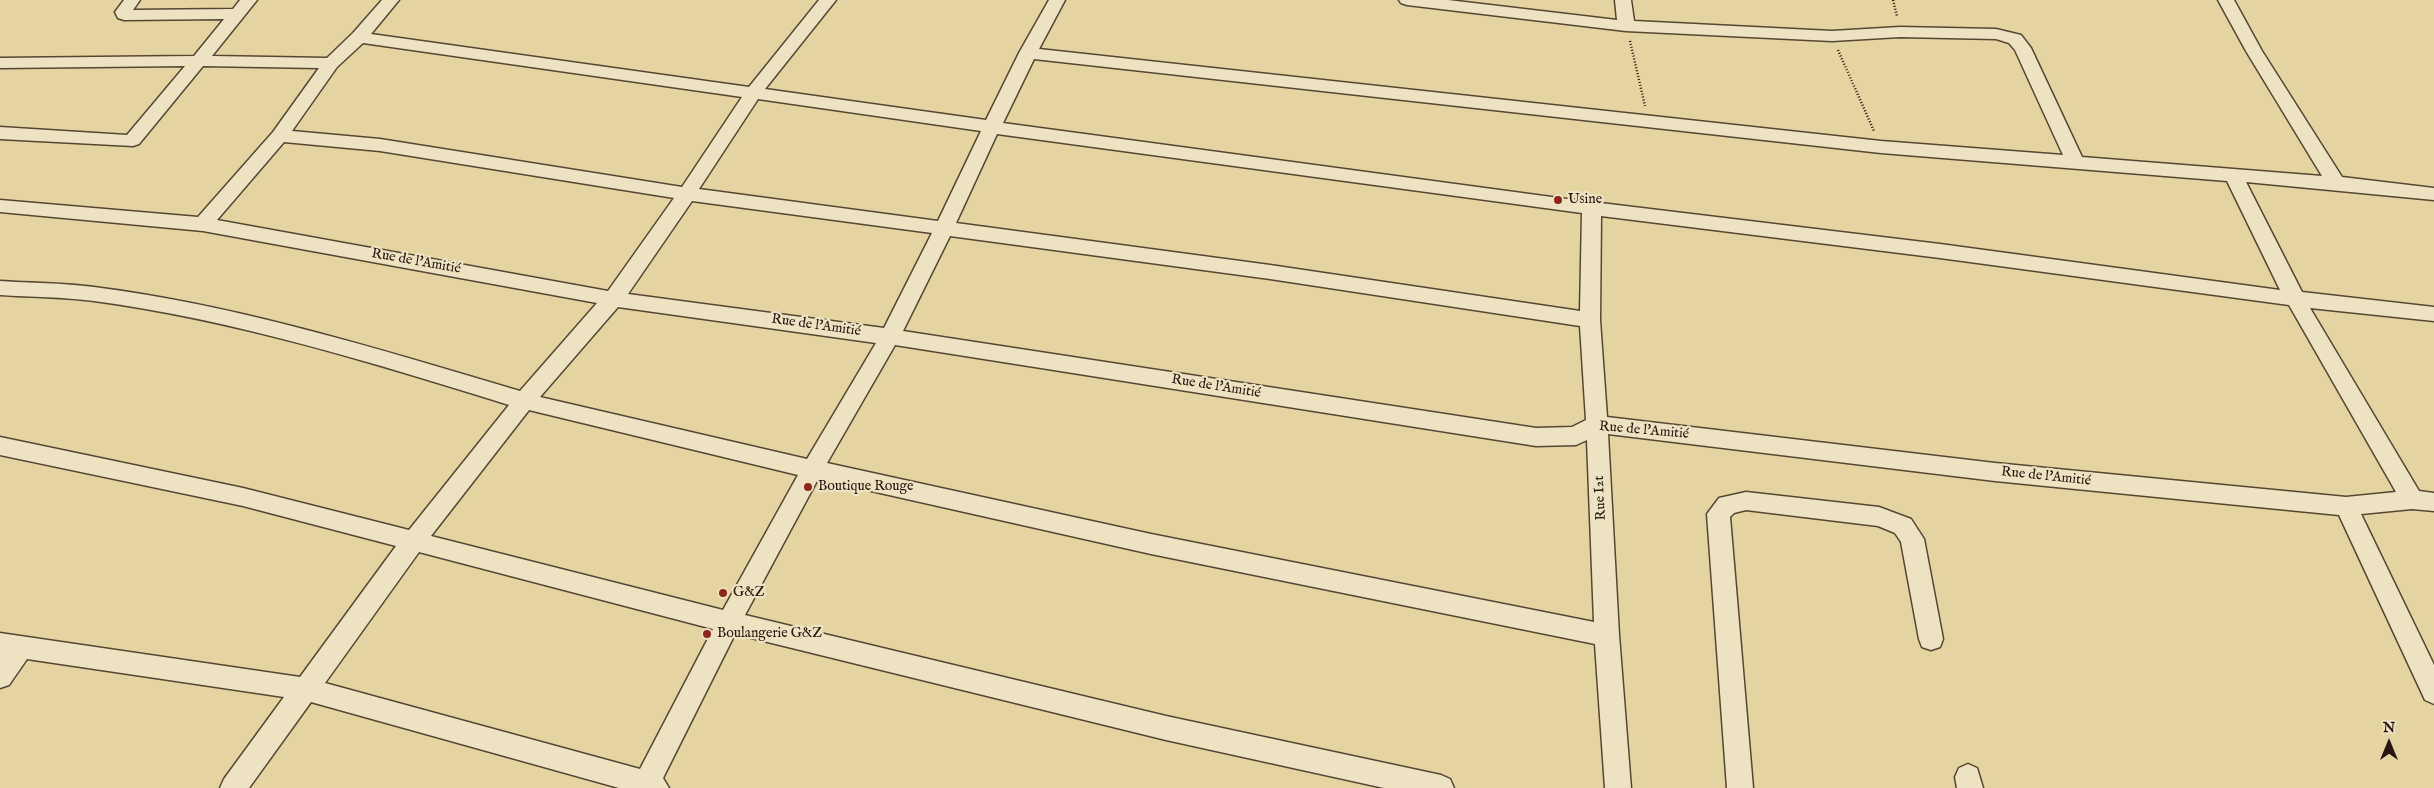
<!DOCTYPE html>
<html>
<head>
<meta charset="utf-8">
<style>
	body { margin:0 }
	#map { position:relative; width:2434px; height:788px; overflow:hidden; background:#e4d4a1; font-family:"IM FELL English",serif }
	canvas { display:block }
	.north { position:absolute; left:2364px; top:718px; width:50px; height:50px; -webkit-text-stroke:4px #ede3c2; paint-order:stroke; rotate:0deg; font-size:14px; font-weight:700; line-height:20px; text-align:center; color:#26160f }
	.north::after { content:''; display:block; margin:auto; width:18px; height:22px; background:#26160f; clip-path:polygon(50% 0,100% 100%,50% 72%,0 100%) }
</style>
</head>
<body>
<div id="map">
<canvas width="2434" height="788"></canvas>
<div class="north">N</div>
</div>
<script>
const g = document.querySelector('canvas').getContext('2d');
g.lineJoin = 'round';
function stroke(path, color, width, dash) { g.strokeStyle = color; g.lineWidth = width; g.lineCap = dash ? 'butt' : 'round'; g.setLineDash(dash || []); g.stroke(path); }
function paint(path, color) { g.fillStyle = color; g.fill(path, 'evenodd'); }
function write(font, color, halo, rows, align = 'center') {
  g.font = font + ' "IM FELL English",serif'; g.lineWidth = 4.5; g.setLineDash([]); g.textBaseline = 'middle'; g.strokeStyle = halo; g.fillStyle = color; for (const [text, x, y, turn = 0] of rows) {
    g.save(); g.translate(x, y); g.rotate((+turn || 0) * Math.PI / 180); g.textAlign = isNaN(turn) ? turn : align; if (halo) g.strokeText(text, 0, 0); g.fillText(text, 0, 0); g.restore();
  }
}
const minor = new Path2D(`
	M124,0H140L133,10L233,9L240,0H257L212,56L327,58L353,33L382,0H399L371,34L749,87L819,0H836L765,89L986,120L1019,53L1049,0H1065L1039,49L1881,141L2063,155L2015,50L2009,43L1996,39L1900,37L1832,41L1626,31L1407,5L1401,3L1399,0H1448L1617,20L1615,0H1631L1634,21L1832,31L1900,27L1996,29L2021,35L2031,48L2082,157L2322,176L2246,51L2218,0H2234L2262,51L2342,177L2434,188V200L2246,182L2302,292L2434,307V321L2310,308L2419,491L2434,493V511L2412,509L2361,514L2434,665V704L2425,700L2339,515L1995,481L1608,434L1619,635L1631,788H1605L1595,644L1151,554L818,479L745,615L1166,716L1441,775L1450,779L1454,788H1384L1166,740L735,634L663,778L669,788H619L311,702L249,788H220L224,779L284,697L27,659L9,685L0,688V633L300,677L396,546L243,506L0,455V437L243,488L409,530L509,405C374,363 235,320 94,301C63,297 31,297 0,295V281C31,283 63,283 94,287C237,305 382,350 520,391L597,303L203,231L0,212V200L198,217L273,132L319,68L203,66L139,144L133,146L0,139V127L127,135L185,66L0,68V58L194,56L224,19L124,20L118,18L115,12ZM363,43L742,97L682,187L380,139L292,131L337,67ZM1034,59L1881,153L2227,181L2280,290L1940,244L1559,198L1003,123ZM758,99L981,131L938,221L699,189ZM997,134L1582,213L1580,311L1270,265L956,223ZM284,142L380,151L674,198L608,291L217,220ZM692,201L932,233L884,328L628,294ZM1601,216L1940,258L2289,305L2396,492L2346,497L1995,463L1607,417L1600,320ZM950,236L1270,279L1580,326L1586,420L1572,427L1536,428L903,331ZM618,307L876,343L807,459L540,397ZM895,345L1536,446L1576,445L1587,440L1594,622L1151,534L827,463ZM529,410L798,475L723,610L431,536ZM419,552L713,629L640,769L325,683Z
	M1746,492L1879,507L1911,519L1924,539L1943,639L1940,647L1931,650L1922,647L1919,639L1901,542L1895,533L1878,526L1746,510L1734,513L1730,517L1753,788H1727L1707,514L1719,498Z
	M1968,764L1977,768L1983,788H1957L1955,777L1959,768Z`);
stroke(minor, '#564634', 3);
stroke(new Path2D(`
	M1893,0L1897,16
	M1630,41L1645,106
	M1838,50L1874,131`), '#26160f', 2.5, [1, 2]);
paint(minor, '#ede3c2');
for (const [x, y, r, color] of [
	[1558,200,5,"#8f2418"],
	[808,487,5,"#8f2418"],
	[723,593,5,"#8f2418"],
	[707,634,5,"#8f2418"]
]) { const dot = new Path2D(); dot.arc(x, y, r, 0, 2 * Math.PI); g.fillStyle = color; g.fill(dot); stroke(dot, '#ede3c2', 2); }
write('14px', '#26160f', '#ede3c2', [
	["Usine",1568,200],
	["Boutique Rouge",818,487],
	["G&Z",733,593],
	["Boulangerie G&Z",717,634]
], 'left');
write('14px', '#26160f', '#ede3c2', [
	["Rue de l'Amitié",416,262,10],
	["Rue de l'Amitié",816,326,8],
	["Rue de l'Amitié",1216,387,9],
	["Rue de l'Amitié",1644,431,5],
	["Rue de l'Amitié",2046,477,6],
	["Rue I2t",1601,498,-93]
]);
</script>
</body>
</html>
